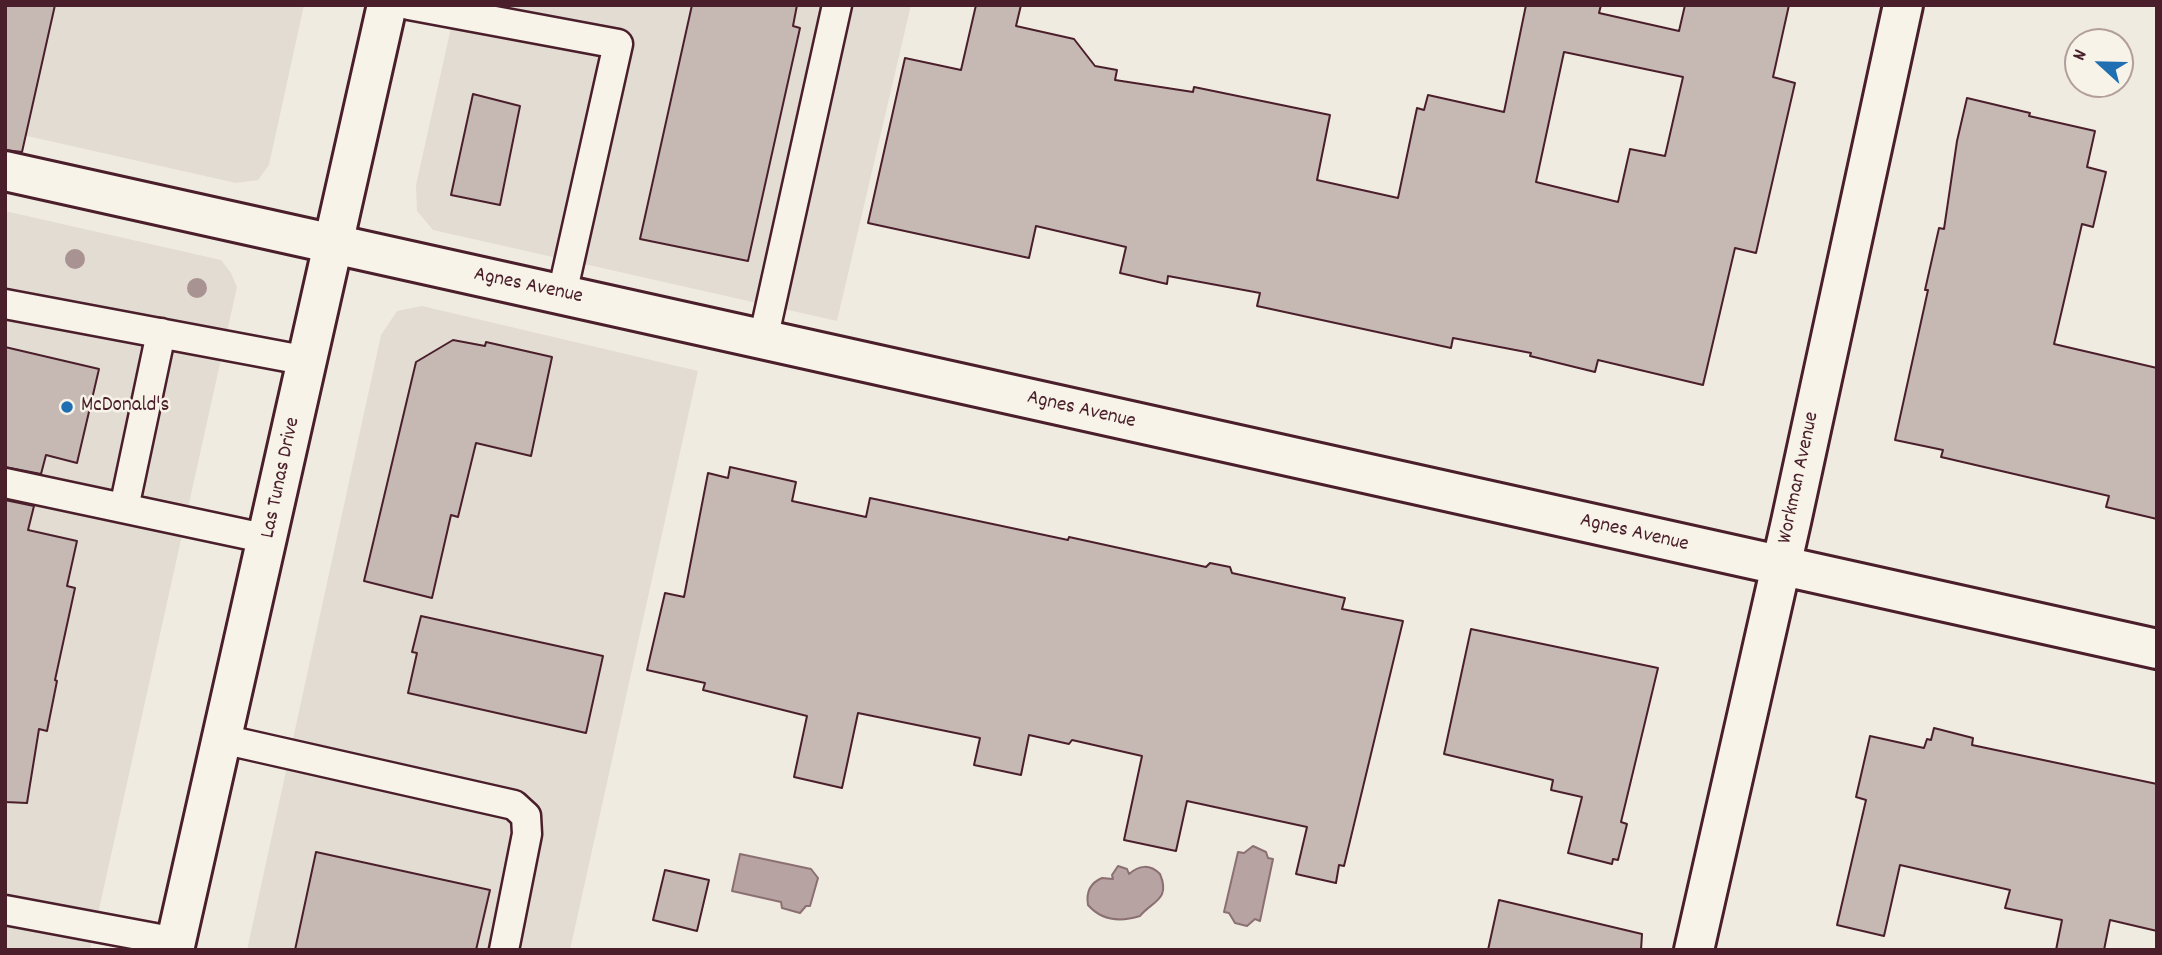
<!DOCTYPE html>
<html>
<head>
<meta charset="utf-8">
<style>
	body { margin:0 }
	#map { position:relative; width:2162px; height:955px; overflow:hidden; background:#f0ebe0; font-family:Dekko,sans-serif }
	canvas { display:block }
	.frame { position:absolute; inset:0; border:7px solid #4a1f2b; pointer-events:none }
	.north { position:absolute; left:2064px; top:28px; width:70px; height:70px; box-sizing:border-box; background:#f7f3e8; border:2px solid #b29e9c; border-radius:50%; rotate:292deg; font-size:19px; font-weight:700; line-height:28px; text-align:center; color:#4a1f2b }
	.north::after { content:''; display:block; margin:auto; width:24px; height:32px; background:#1f6fb2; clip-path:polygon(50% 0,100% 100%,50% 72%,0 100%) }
</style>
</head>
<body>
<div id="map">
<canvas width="2162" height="955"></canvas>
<div class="frame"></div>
<div class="north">N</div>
</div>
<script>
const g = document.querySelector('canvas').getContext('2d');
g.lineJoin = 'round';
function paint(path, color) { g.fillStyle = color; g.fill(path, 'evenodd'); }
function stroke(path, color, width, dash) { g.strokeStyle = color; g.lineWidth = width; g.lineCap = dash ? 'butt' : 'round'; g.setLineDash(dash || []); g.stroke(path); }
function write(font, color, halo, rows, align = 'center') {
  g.font = font + ' Dekko,sans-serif'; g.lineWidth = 5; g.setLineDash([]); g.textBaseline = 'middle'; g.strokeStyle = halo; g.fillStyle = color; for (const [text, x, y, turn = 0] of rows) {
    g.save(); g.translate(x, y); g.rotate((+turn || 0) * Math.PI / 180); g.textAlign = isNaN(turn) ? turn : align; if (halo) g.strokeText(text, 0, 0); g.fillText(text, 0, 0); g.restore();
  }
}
paint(new Path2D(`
	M5,5H304L269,165L258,180L236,183L5,131Z
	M456,5H911L837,321L433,230L417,211L416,185Z
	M5,211L221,260L231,273L237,287L90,950H5Z
	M422,306L698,371L570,950H247L381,335L397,311Z`), '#e3dcd2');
const water = new Path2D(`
	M1253,846L1266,852L1268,858L1273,859L1260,921L1255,919L1247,926L1235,923L1229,913L1224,912L1238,852L1244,853Z
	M740,854L811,869L818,878L810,906H806L800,913L782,908L781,902L732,891Z
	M1118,866L1127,869L1129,874C1139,865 1150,864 1160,874C1171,900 1152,901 1140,916C1121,922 1102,921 1088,905C1086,893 1090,883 1102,878L1113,879L1112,875Z`);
paint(water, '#b7a4a2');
stroke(water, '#8b6f72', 2);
const building = new Path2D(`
	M5,5H55L22,152L5,150Z
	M692,5H797L793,26L800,28L748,261L640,239Z
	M976,5H1021L1016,26L1074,39L1095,66L1117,70L1115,80L1193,92L1194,87L1330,115L1317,180L1398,198L1417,108L1424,110L1428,95L1504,112L1526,5H1601L1599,13L1679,31L1685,5H1789L1773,77L1795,83L1756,253L1735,248L1703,385L1598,360L1595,372L1530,356L1531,353L1453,338L1451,348L1257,306L1260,293L1168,276L1167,284L1120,273L1126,247L1036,226L1029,258L868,223L905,58L961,70ZM1564,52L1683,77L1665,156L1630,149L1618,202L1536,182Z
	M473,94L520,106L500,205L451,195Z
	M1967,98L2030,113L2029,116L2095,131L2087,167L2106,172L2093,227L2082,224L2054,344L2157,368V519L2106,507L2109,496L1941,457L1943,450L1895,440L1928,290H1925L1939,228L1944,229L1957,141Z
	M453,340L485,346L486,342L552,357L531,456L476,443L458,517L451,515L432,598L364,581L416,362Z
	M5,347L99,369L77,463L46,455L41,474L5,467Z
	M730,467L796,482L792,501L866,517L870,498L1068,540L1069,537L1206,567L1210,563L1230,567L1232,573L1345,598L1342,609L1403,621L1344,866L1339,865L1336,883L1296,874L1307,827L1187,801L1176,851L1124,840L1142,756L1072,740L1069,744L1029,735L1021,775L974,765L980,738L858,713L842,788L794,777L807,716L703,690L705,683L647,670L665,593L684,597L708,473L728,478Z
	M5,500L34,506L28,530L77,541L67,586L75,588L55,680L57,681L47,731L39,729L27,803L5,802Z
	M421,616L603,656L586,733L408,693L417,653L412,652Z
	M1471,629L1658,668L1621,822L1627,824L1618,860L1613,859L1612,864L1568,853L1582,797L1551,790L1553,780L1444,754Z
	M1934,728L1973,738L1972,745L2157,784V931L2110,920L2104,950H2056L2062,920L2005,908L2010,890L1900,865L1884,936L1837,925L1866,800L1856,797L1870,736L1924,748L1927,739L1931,740Z
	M316,852L490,890L476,950H295Z
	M665,870L709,880L697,931L653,920Z
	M1499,900L1642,934L1641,950H1488Z`);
paint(building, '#c6b8b3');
stroke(building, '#4a1f2b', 2);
const lane = new Path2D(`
	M409,5L618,44L562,294
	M5,304L308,361
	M763,340L837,5
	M5,483L268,539
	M124,508L161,333
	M222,739L514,805L526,816L527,834L504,950
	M5,910L176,942`);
const street = new Path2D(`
	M5,171L2157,649
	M1694,950L1791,522L1903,5`);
const primary = new Path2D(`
	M174,950L387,5`);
stroke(lane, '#4a1f2b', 33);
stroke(street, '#4a1f2b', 44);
stroke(primary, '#4a1f2b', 44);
stroke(lane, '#f7f3e8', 28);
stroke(street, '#f7f3e8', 38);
stroke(primary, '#f7f3e8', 38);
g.fillStyle = '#a89292';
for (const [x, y] of [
	[75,259],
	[197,288]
]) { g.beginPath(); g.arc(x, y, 10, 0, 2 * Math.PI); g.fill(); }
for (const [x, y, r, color] of [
	[67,407,7,"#1f6fb2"]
]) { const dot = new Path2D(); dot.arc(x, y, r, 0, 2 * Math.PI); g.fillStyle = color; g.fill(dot); stroke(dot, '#f7f3e8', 2.5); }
write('21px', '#4a1f2b', '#f7f3e8', [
	["Agnes Avenue",528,287,12],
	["Agnes Avenue",1081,411,13],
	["Las Tunas Drive",282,478,-78],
	["Workman Avenue",1800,478,-78],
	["Agnes Avenue",1634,534,13]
]);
write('21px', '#4a1f2b', '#f7f3e8', [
	["McDonald's",81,407]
], 'left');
</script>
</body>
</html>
